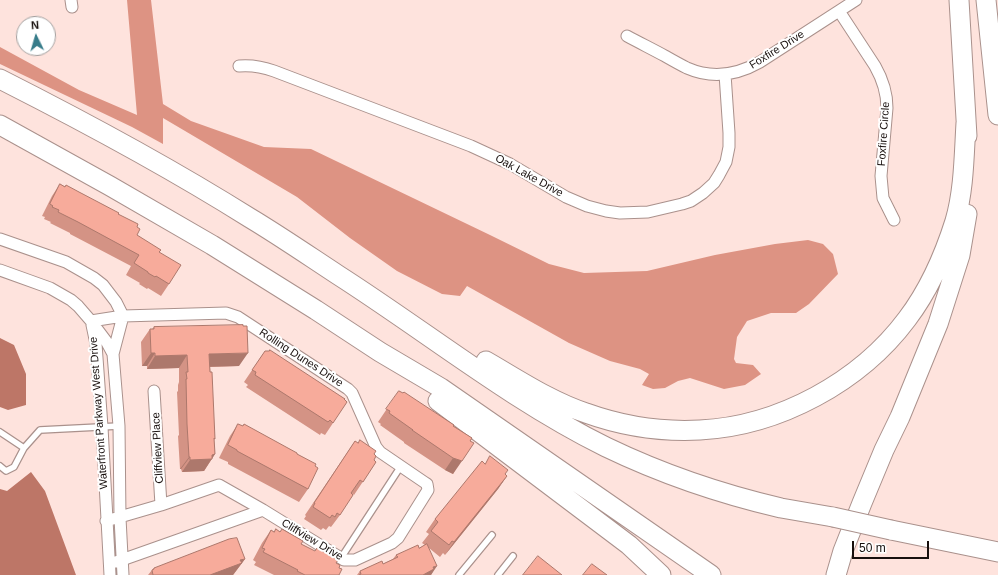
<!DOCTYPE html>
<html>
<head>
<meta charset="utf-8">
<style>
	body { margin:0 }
	#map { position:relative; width:998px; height:575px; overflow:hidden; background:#fee3dd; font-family:Arial,sans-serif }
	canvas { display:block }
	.north { position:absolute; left:16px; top:16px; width:40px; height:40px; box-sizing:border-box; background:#fff; border:1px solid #a29f9e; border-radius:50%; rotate:355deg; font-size:11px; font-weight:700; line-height:16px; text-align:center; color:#170f0d }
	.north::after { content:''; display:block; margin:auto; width:14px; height:18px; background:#377c8a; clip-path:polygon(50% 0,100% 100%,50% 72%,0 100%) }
	.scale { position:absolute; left:852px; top:541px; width:77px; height:18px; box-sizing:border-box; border:2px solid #170f0d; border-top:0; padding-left:5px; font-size:12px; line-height:14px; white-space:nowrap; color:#170f0d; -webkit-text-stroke:3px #fff; paint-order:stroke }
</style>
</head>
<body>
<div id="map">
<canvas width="998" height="575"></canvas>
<div class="north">N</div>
<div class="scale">50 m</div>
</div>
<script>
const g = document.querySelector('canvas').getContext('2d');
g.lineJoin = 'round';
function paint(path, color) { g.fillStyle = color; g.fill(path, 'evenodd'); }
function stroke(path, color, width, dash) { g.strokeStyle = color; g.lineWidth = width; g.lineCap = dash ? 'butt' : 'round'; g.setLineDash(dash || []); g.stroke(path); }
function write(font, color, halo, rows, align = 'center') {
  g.font = font + ' Arial,sans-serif'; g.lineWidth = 4; g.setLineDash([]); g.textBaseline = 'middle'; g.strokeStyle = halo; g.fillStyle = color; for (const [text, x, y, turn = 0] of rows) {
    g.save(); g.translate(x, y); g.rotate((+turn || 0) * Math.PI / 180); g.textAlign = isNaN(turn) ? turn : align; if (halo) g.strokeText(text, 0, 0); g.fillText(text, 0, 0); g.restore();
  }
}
paint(new Path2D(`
	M127,0H151L163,104L191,121L264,147L311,149L490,235L549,264L584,273L647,271L715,255L775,244L808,240L823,244L833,254L838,274L809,304L796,313H771L747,321L737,337L734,359L736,363L753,365L761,374L745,385L724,389L690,378L678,381L665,388L653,389L642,385L649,374L640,369L610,361L569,343L467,286L460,296L442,294L397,271L350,238L297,197L163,118V144L132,127L0,64V47L79,90L137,115Z`), '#dd9383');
paint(new Path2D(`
	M0,338L14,345L26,374V405L8,410L0,407Z
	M31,472L45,491L76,575H0V489L7,491Z`), '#bd7667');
const lane = new Path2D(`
	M0,432L24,448
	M0,466L6,471L14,467L24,448L40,430L119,426
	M341,558L401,466
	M459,575L492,535
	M498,575L513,556`);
const street = new Path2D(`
	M71,0L72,7
	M839,11L875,66C883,80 887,93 887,108L881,176L883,198L894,220
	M627,36C640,43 652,49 665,56C672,60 679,64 687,68C712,79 737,75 760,62L856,0
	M239,66C251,65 263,67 274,71L471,146L510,164L566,197L587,206L606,211L620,213L648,212L682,204L691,201L703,193L714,183L719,175L726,162L729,147V133L725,74
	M0,239L66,262L94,278L103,285L116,302L123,316L113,354
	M0,270L50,288L71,300L78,306L91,321L106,341L113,354L119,426L120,518L123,575
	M91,321L123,316L226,313L238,317L348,389L352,393L376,447L380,452L424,482L427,484L428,490L398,538L392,543L355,560H344L263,510L219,485L161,505L106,521
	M92,325L96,344L102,427L110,575
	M154,391L161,505
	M116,562L263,510`);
const highway = new Path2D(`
	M959,0L967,136
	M986,0L998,115
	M0,79C85,122 169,167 250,218C280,236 309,256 338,275C427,332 511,400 606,447C662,474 721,494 781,508C798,511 816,514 833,517
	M0,125L110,186L212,245L316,310L380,352L441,388L711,575
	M486,361C519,380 550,401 586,413C622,426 662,432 700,430C779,426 860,382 907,319C929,290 944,256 955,221C964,190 964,156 966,123
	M438,401L629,545L661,575
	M891,530L998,552
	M836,575L843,551L862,503L884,450L900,417L938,324L960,255L967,214`);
stroke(lane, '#aa918c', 8);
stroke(street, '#aa918c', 13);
stroke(highway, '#aa918c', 21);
stroke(lane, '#fff', 5.5);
stroke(street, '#fff', 11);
stroke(highway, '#fff', 19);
const highwayBridge = new Path2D(`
	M833,517L891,530`);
stroke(highwayBridge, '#aa918c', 21, []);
stroke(highwayBridge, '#fff', 19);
paint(new Path2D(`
	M60,184L118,214L137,227V235L159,252L169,284L161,296L148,288L147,289L139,284L140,283L126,275L131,266L70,234V233L50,223L51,222L44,219L45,217L42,216L52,196Z
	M154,327L239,366L210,367L215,439L214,440L215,454L204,471L182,472L181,469H180L178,436L179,435L177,392L178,391V385L179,382V368L147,369V366H142L141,342L150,329H152Z
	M265,351L333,423L325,435L321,433L320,435L246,387L248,385L244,382Z
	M399,391L472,438L453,474L445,470L404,443V442L380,425L381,424L378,422Z
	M238,424L297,454L315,466L308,489L299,502L228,464V462L219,458L230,436Z
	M355,441L374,454V460L376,462L354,495L351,493L340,515L331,527L329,526L326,530L323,528L321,530L304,519L306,516L305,515Z
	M485,464L507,476L498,489L445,555L443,553L440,557L429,548L434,569L431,575H357L360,571L383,564L393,559L396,555L419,548L425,545L422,543L429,534L426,532L435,519Z
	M276,529L280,532L282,529L301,544L336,563L339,568V575H274L254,565L256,562L253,560L262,543L271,530L274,532Z
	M245,559L233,575H148L152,570L154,568Z`), '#d49385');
paint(new Path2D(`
	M151,353H155L147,366H142Z
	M248,353L239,366L200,367L209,354Z
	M187,355L179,368L147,369L155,356Z
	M215,454L204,471L182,472L190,460Z
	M189,457H190L181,469H180Z
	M453,458L462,461L453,474L445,470Z
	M507,476L498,489L445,555L454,542Z
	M245,559L233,575H210L240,560Z
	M437,566L431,575H423L433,567Z`), '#ad786c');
const building = new Path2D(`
	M60,184L65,187L66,185L79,192L119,213L118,214L138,224L137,227L140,229L137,235L161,250L159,252L181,265L169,284L156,276L155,277L148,273V272L134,263L139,255L78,222L58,212L59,210L52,207L53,206L50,204Z
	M243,325V326H247L248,353L209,354L210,372H212L215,439L214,438L215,454L212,455V459L190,460V457H189L187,424L186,379H187L186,372H188L187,355L155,356V353H151L150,329H154V327Z
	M270,350L345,399H344L347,402L333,423L330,420L328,422L255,375L256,372L252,370L265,351H269Z
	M399,391L403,393L404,392L454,425L453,426L472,438L470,441L474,443L462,461L453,458L412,430H413L389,413L390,411L386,409Z
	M238,424L243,426L244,424L297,453V454L316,464L315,466L318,468L308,489L237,451V450L228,445Z
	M360,440L376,451L374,454L376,456L374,460L376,462L363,482L360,480L351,493L353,495L340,515L337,513L335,517L332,515L330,518L313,507L315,503H314L355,441L358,443Z
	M490,456L508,470L505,474L507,476L454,542L452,541L449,545L431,531L438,522L435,519L482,461L485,464Z
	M276,529L280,532L282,529L303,541L301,544L315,551L317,548L338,560L336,563L340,565L339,568L342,569L339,575H305L297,571L298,570L263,552L265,549L262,548L271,530L274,532Z
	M237,538L245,559L240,560L242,563L210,575H153L152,570L154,569V568L229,539Z
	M427,544L437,566L433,567L434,569L423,575H359L361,574L360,571L382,561L383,564L398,557L396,555L418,545L419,548Z
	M538,556L562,575H523Z
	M592,564L607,575H583Z`);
paint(building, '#f7ab9b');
stroke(building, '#ad786c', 1);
write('11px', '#170f0d', '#fff', [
	["Foxfire Drive",777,50,-32],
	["Foxfire Circle",884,134,-86],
	["Oak Lake Drive",529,176,29],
	["Rolling Dunes Drive",301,358,33],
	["Waterfront Parkway West Drive",99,413,-94],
	["Cliffview Place",158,448,-93],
	["Cliffview Drive",312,540,31]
]);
</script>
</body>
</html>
